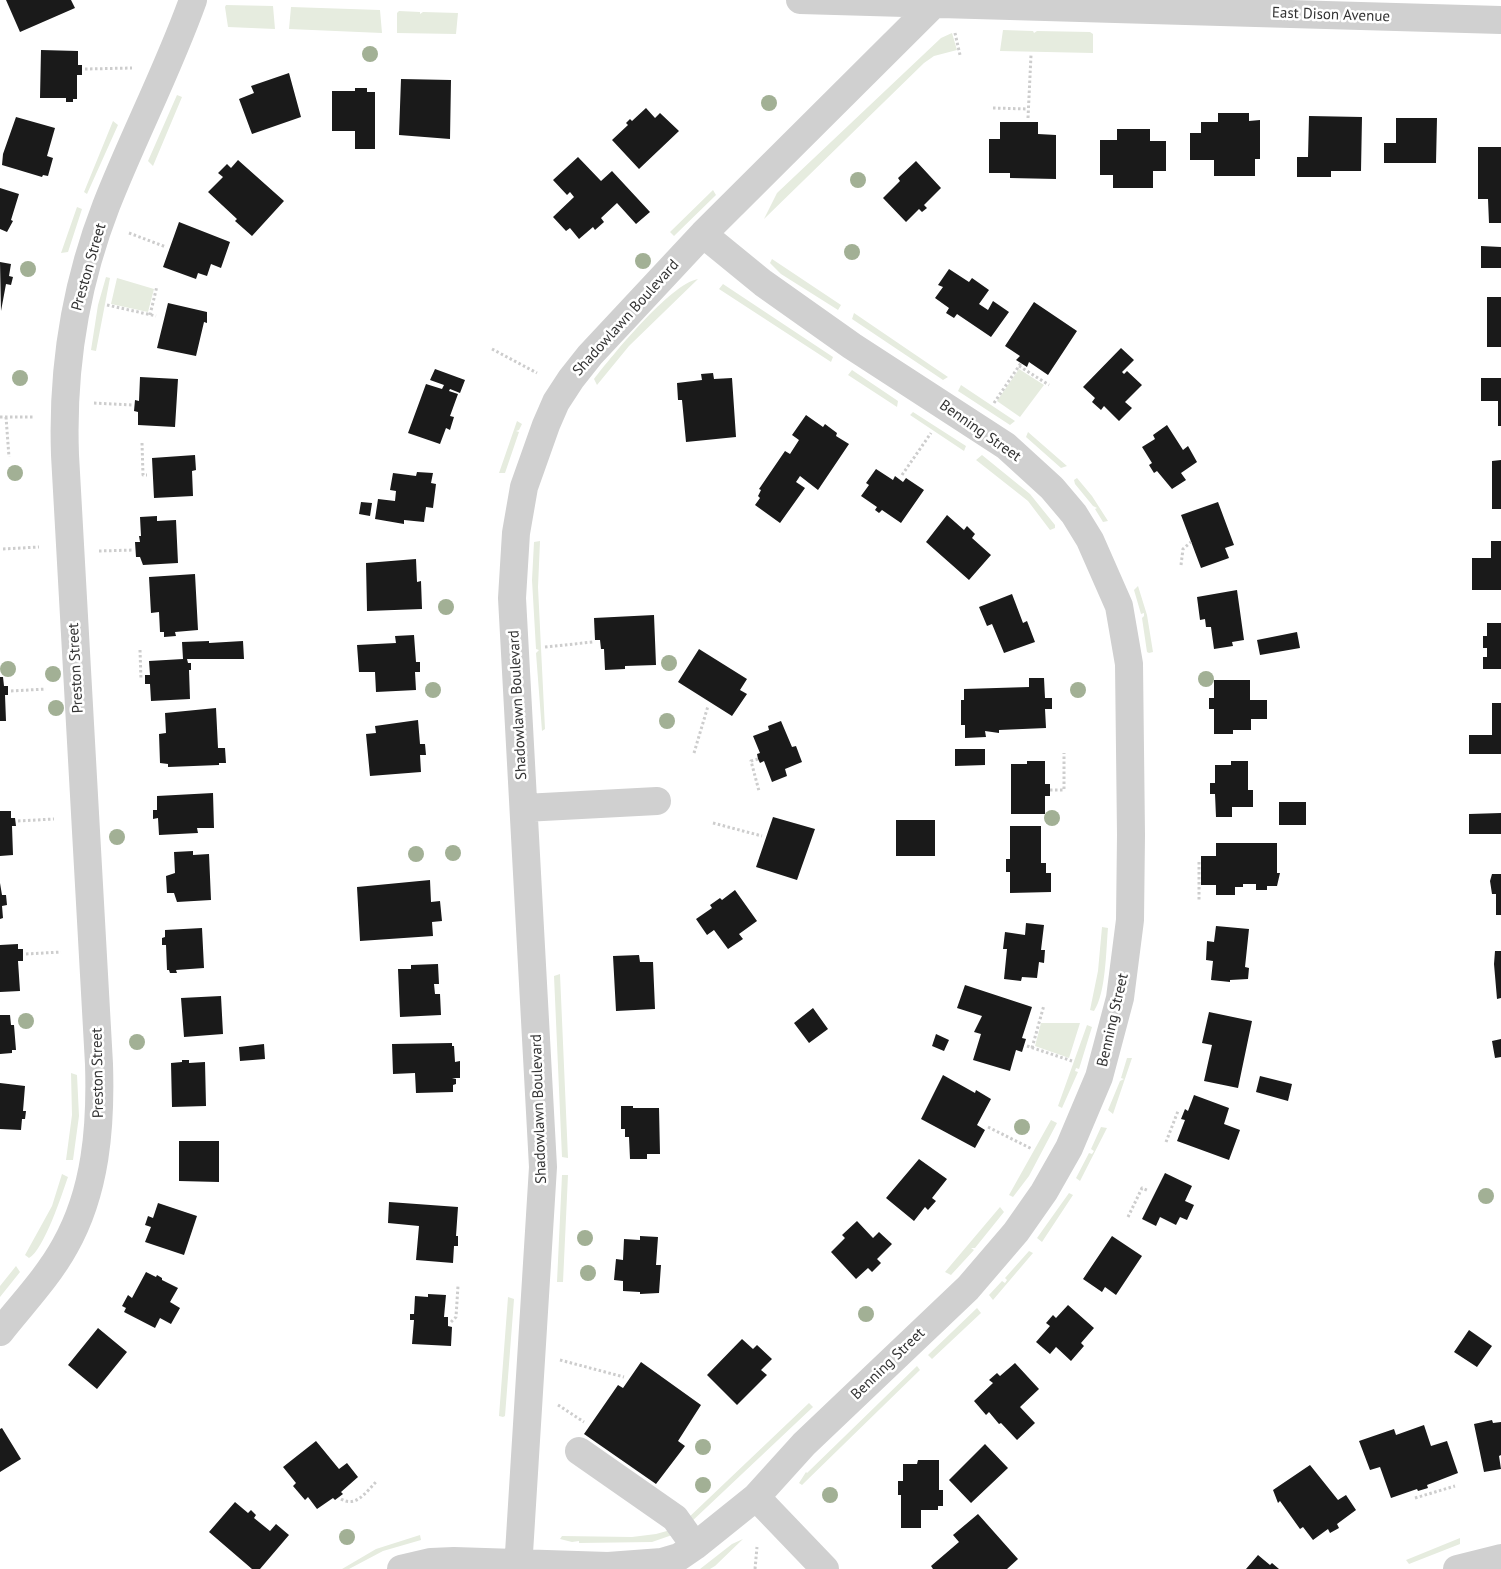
<!DOCTYPE html>
<html>
<head>
<meta charset="utf-8">
<style>
	body { margin:0 }
	canvas { display:block; background:#fff }
</style>
</head>
<body>
<canvas width="1501" height="1569"></canvas>
<script>
const g = document.querySelector('canvas').getContext('2d');
g.lineJoin = 'round';
function paint(path, color) { g.fillStyle = color; g.fill(path, 'evenodd'); }
function stroke(path, color, width, dash) { g.strokeStyle = color; g.lineWidth = width; g.lineCap = dash ? 'butt' : 'round'; g.setLineDash(dash || []); g.stroke(path); }
function write(font, color, halo, rows, align = 'center') {
  g.font = font + ' "PT Sans",sans-serif'; g.lineWidth = 5; g.setLineDash([]); g.textBaseline = 'middle'; g.strokeStyle = halo; g.fillStyle = color; for (const [text, x, y, turn = 0] of rows) {
    g.save(); g.translate(x, y); g.rotate((+turn || 0) * Math.PI / 180); g.textAlign = isNaN(turn) ? turn : align; if (halo) g.strokeText(text, 0, 0); g.fillText(text, 0, 0); g.restore();
  }
}
paint(new Path2D(`
	M226,5L273,6L275,29L228,27L225,7Z
	M291,7L380,10L382,33L289,29Z
	M399,11L420,12V14L423,12L458,13L456,34L397,33V13Z
	M1003,30L1033,31L1034,33L1037,31L1090,32L1093,34V53L1000,51Z
	M952,33L957,50L934,56L924,63L764,219L777,193L941,38Z
	M177,95L182,97L153,166L148,161Z
	M113,121L118,125L87,194L84,192Z
	M713,190L716,195L674,236L670,232Z
	M77,207L82,209L68,252L61,253Z
	M772,259L841,305L838,310L781,274L770,263Z
	M106,277L110,278L96,351L91,350L98,305Z
	M117,278L154,289L148,312L111,304Z
	M698,279L629,346L597,385L594,379C612,356 670,284 698,279Z
	M723,284L833,357L831,362L719,289Z
	M854,313L948,377L943,380L852,319Z
	M1019,369L1044,385L1020,417L997,401Z
	M852,370L898,401L897,407L848,375Z
	M961,385L1015,421L1010,425L958,391Z
	M913,412L966,446L964,451L910,415Z
	M517,421L522,424L519,430L516,431L519,432L505,473H499Z
	M1028,432L1067,466L1061,468L1026,437Z
	M982,455L1030,494L1055,525V528L1050,530L1028,501L976,460Z
	M1077,478L1092,496L1108,521L1103,522L1095,509L1097,508L1093,506L1075,484L1074,480Z
	M540,541L538,587L545,729L542,731L536,653L539,650L536,649L532,580L534,542Z
	M1138,586L1147,615L1153,652L1149,653L1147,652L1142,618L1144,616V613L1141,614L1134,590Z
	M1102,927L1108,928C1106,950 1106,993 1094,1011L1090,1010L1098,971Z
	M560,974L568,1158L562,1157L554,976Z
	M1041,1023H1080L1069,1058L1035,1046Z
	M1087,1025L1092,1027L1079,1069L1076,1068L1075,1071L1078,1072L1062,1108L1058,1106Z
	M1127,1058H1132L1113,1114L1108,1110L1120,1081L1124,1079L1121,1078Z
	M71,1073L77,1075L79,1116L73,1160H66L72,1115Z
	M1051,1120L1057,1123L1029,1176L1013,1197L1009,1195Z
	M1101,1127L1107,1128L1080,1181L1076,1178L1089,1153L1092,1154L1094,1151L1091,1149Z
	M62,1174L68,1177C62,1194 44,1250 29,1258L25,1255L52,1206Z
	M562,1175H568L563,1282H557Z
	M1069,1193L1073,1195L1042,1242L1037,1238Z
	M1000,1207L1004,1212L975,1248H971L974,1250L951,1275L945,1272Z
	M1029,1251L1033,1253L993,1300L989,1295L1002,1281L1005,1283L1007,1280L1005,1278Z
	M16,1266L20,1272L0,1297V1286Z
	M508,1297L514,1299L505,1416L503,1417L499,1416Z
	M977,1308L981,1313L932,1359L928,1355Z
	M917,1366L920,1370L802,1485L799,1483L806,1472L807,1473Z
	M809,1403L813,1407L689,1524L686,1520Z
	M674,1529L675,1534L652,1542L579,1543V1541L572,1542L560,1539L562,1536L632,1537L656,1534Z
	M420,1535L421,1540L383,1551L349,1569H342L376,1549Z
	M1460,1538V1544L1409,1564L1406,1560Z
	M743,1539L715,1566L710,1569H700L732,1544Z`), '#e6ecdf');
paint(new Path2D(`
	M6,0H71L75,8L20,32Z
	M41,50L78,51V65H82V75H77V99H73V102H66V98H40Z
	M289,73L301,117L252,134L239,99L254,93L251,86Z
	M401,79L451,80L450,139L399,135Z
	M355,88H367V92H375V149H355V131H332V91H355Z
	M646,108L655,118L660,113L679,131L639,169L612,140L628,125L626,123L630,119L632,121Z
	M1218,113H1249V121L1260,120V159H1255V176H1214V160H1190V133H1201V122H1218Z
	M1309,116L1362,117L1361,171H1331V177H1297V157H1308Z
	M16,117L55,128L47,156L53,158L48,176L43,175L42,177L2,165L3,154Z
	M1396,118H1437L1436,163H1384V143H1396Z
	M1000,122H1038V134L1056,135V179L1010,178V173H989V139H1000Z
	M1117,129H1150V141H1166V171H1153V188H1113V175H1100V140H1117Z
	M1478,147H1501V223H1489L1488,199H1478Z
	M578,157L601,181L612,171L650,212L636,224L617,203L601,218L604,222L595,230L593,227L579,239L570,228L566,231L553,217L574,197L570,192L567,195L553,180Z
	M238,160L284,201L252,236L235,221L237,219L208,192L223,177L218,173L227,164L231,168Z
	M916,161L941,188L924,205L927,208L922,212L919,209L906,222L883,198L900,181L898,178Z
	M0,188L19,194L11,220L13,221L7,232L0,229Z
	M179,222L230,242L221,268L211,264L207,276L198,273L196,279L163,267Z
	M1481,246L1501,247V268H1481Z
	M0,262L11,264L9,276L13,277L11,285L6,284L1,311Z
	M949,269L969,282L972,278L989,290L979,304L988,310L993,301L1009,312L991,337L957,314L954,318L946,313L949,308L935,298L943,287L938,285Z
	M1487,297H1501V347H1487Z
	M1034,302L1077,331L1048,375L1029,362L1027,367L1016,360L1020,356L1005,346Z
	M168,303L207,312V323L204,322L196,356L157,348Z
	M1121,348L1134,360L1122,372L1124,374L1127,371L1142,385L1125,402L1132,408L1119,421L1104,406L1101,410L1092,402L1095,398L1083,387Z
	M435,369L465,380L460,393L450,389L449,391L458,394L450,416L454,417L450,430L446,428L440,444L408,433L426,384L442,389L444,385L430,380Z
	M713,373L714,379L732,378L736,437L686,442L682,400H678L677,383L702,380L701,374Z
	M140,377L178,379L175,427L138,425V412L134,411L135,400L139,401Z
	M1481,378H1501V426H1498V401H1481Z
	M806,415L823,427L825,424L837,433L836,436L849,444L818,490L800,476L796,482L805,488L780,523L755,505L760,498L758,496L761,490L759,489L785,451L790,454L799,440L792,435Z
	M1167,425L1183,450L1188,446L1197,462L1181,473L1186,480L1172,489L1157,471L1154,473L1149,465L1152,463L1142,447L1155,439L1153,435Z
	M195,455L196,470L192,471L193,496L154,498L152,458Z
	M1501,460V509H1492V461Z
	M876,469L893,480L895,476L903,482L906,478L924,490L901,523L882,510L879,513L875,510L877,507L861,496L869,485L866,483Z
	M417,472L433,473L431,483L436,484L433,508L426,507L424,522L404,520V524L375,519L378,499L395,501L396,491L390,490L393,473L416,476Z
	M361,502L372,503L370,516L359,514Z
	M1218,502L1234,545L1225,548L1229,558L1201,568L1181,515Z
	M947,515L964,530L967,526L975,534L972,538L991,555L969,580L926,542Z
	M157,516V521L176,520L178,563L143,565L140,557H136L135,542H140L139,536H141L140,517Z
	M1491,541H1501V590H1472V558H1491Z
	M416,559L417,582L421,581L422,609L367,611L366,563Z
	M195,574L198,630L175,632L176,636L164,637V632H160L159,612L151,613L149,577Z
	M1237,590L1244,640L1232,642L1233,646L1214,649L1211,627H1206L1205,619L1200,620L1197,597Z
	M1012,594L1023,623L1027,621L1035,642L1004,653L992,624L987,626L979,607Z
	M654,615L656,665L625,666V669L605,670L604,649H601L600,640H595L594,618Z
	M1487,623H1501V669H1483V657H1487V648H1483V636H1487Z
	M1297,632L1300,648L1260,655L1257,640Z
	M414,635L416,662H420V672H415L416,690L376,692L375,672H359L357,645L396,643L395,636Z
	M209,641V643L243,641L244,659H187L188,663H191V670H189L190,699L151,701L150,684H145V675H150L149,661L183,659L182,642Z
	M699,649L747,679L740,690L747,694L732,716L678,682Z
	M0,677H3L4,686H8V695H5L6,721H0Z
	M1029,678H1044L1045,698H1052V709H1045L1046,728L999,730V733L985,731L986,737L965,738V725H961V700H964V689L1029,687Z
	M1214,680H1250V700H1267V719H1251V730H1233V734H1214V709H1209V698H1214Z
	M1492,703H1501V754H1469V735H1492Z
	M216,708L218,748H225L226,763H219V765L168,767V764L160,763L159,734L166,733L165,713Z
	M418,720L420,744H425L426,755H420L421,772L370,776L366,734L376,733L375,726Z
	M781,721L792,747L796,746L802,762L785,769L787,776L772,782L764,761L760,763L758,759L757,754L760,753L753,736L769,730L768,726Z
	M955,749H985V765L955,766Z
	M1027,761H1045V784H1050V796H1045V814H1011V764H1027Z
	M1231,761H1248V790H1253V807H1232V817H1216L1215,794H1210V783H1215V765H1231Z
	M213,793L214,828H197L198,833L159,835L158,818L153,819V810H157V796Z
	M1279,802H1306V825H1279Z
	M0,811H11V818H15L16,826H12L13,855L0,856Z
	M1501,813V834H1469V814Z
	M773,817L815,829L797,880L756,867Z
	M896,820H935V856H896Z
	M1010,826H1041V863H1046V873H1051V892L1010,893V872H1006V859H1010Z
	M1216,843H1277V873H1280L1277,886H1267V890H1256V884H1243V887H1235V895H1216V885H1201V856H1216Z
	M193,851V855L209,854L211,900L177,902L174,893H167L166,876L175,873L174,852Z
	M1492,874H1501V915H1496V894H1492L1490,881Z
	M430,880L431,902L440,901L442,921L432,922L433,936L360,941L357,887Z
	M0,883L2,895H6L7,905L2,906L3,918L0,919Z
	M735,890L757,921L739,934L743,939L728,949L714,930L707,935L696,919L712,908L710,905L720,898L722,900Z
	M1026,923L1044,925L1041,950H1045L1044,963L1039,962L1037,978L1022,977L1021,981L1004,979L1007,949H1003L1005,932L1025,935Z
	M1216,926L1249,929L1245,967L1249,968L1248,979L1230,980V982L1211,980L1213,961L1206,960L1207,941L1214,942Z
	M202,928L204,968L176,970L177,973H170L169,970H167L166,945H162V938L165,937V930Z
	M18,944V949H23V961H18L20,991L0,992V945Z
	M1495,951H1501V998L1497,999L1494,964Z
	M639,955L640,962H653L655,1009L616,1011L613,956Z
	M438,964L439,984H434L435,994H440L441,1015L400,1017L398,969H411V965Z
	M965,985L1032,1007L1022,1038L1026,1039L1022,1052L1016,1050L1010,1071L973,1060L981,1034L974,1032L982,1016L957,1008Z
	M221,996L223,1034L184,1037L181,998Z
	M813,1008L828,1029L809,1043L794,1023Z
	M1209,1012L1252,1021L1238,1088L1204,1081L1212,1045L1202,1043Z
	M0,1015H10L11,1025H14L16,1050H12V1053L0,1054Z
	M936,1034L949,1040L944,1051L932,1046Z
	M1501,1039V1057L1495,1058L1492,1041Z
	M452,1043V1046H454L455,1062L460,1061V1078H452L456,1079V1084L453,1085V1092L416,1093L415,1073L393,1074L392,1044Z
	M264,1044L265,1059L240,1061L239,1047Z
	M182,1060H189V1063L205,1062L206,1106L172,1107L171,1063L182,1062Z
	M943,1075L975,1093L976,1090L991,1099L977,1125L985,1130L975,1148L921,1119Z
	M1260,1076L1292,1084L1288,1101L1256,1092Z
	M0,1083L25,1086L23,1111H26L25,1119H22L21,1130L0,1129Z
	M1194,1095L1229,1108L1224,1124L1240,1130L1229,1160L1177,1141L1185,1120L1181,1119L1185,1109L1188,1111Z
	M621,1106H633V1108H659L660,1154H647V1159H630L629,1137H625V1129H621Z
	M179,1141H219V1182L179,1181Z
	M919,1159L947,1179L932,1198L936,1201L928,1210L925,1207L914,1221L886,1198Z
	M1165,1173L1192,1186L1185,1201L1194,1205L1187,1220L1180,1217L1176,1225L1160,1217L1156,1226L1142,1219Z
	M389,1202L458,1207L456,1236H458V1246H454L453,1263L416,1260L419,1226L388,1223Z
	M158,1203L197,1216L184,1255L145,1242L151,1227L145,1225L148,1216L153,1218Z
	M857,1221L873,1238L879,1232L892,1244L877,1259L881,1263L872,1272L868,1268L856,1279L831,1252L845,1238L842,1235Z
	M640,1236L658,1237L656,1265H661L659,1293L640,1294V1292L623,1291V1281L614,1280L616,1259L623,1260L624,1239L640,1240Z
	M1112,1236L1142,1256L1116,1295L1105,1287L1102,1292L1083,1279Z
	M146,1272L156,1277L157,1275L162,1278V1280L178,1288L170,1302L180,1308L171,1324L160,1318L155,1328L124,1312L126,1308L122,1306L128,1295L132,1298Z
	M428,1294L446,1295L444,1317H448V1326L452,1327L451,1346L412,1344L414,1320H410V1314H414L415,1296L428,1297Z
	M1068,1305L1094,1328L1081,1343L1084,1346L1071,1361L1056,1347L1050,1354L1036,1342L1050,1326L1046,1323L1053,1315L1056,1318Z
	M98,1328L127,1352L97,1389L68,1365Z
	M1469,1330L1492,1346L1477,1367L1454,1352Z
	M742,1339L753,1349L757,1345L772,1359L761,1370L767,1375L737,1405L707,1375Z
	M641,1362L701,1405L678,1441L685,1446L656,1484L584,1434L618,1385L623,1388Z
	M1015,1363L1039,1389L1020,1407L1035,1423L1017,1440L1001,1423L999,1424L989,1412L986,1415L974,1401L993,1383L989,1380L997,1373L1000,1376Z
	M1492,1420L1493,1423L1501,1422V1455L1499,1456L1501,1469L1484,1472L1474,1424Z
	M1424,1425L1431,1446L1447,1441L1458,1473L1427,1485L1428,1488L1418,1491L1417,1489L1391,1498L1380,1467L1370,1470L1359,1441L1394,1429L1396,1435Z
	M2,1428L21,1459L0,1472V1429Z
	M316,1441L339,1469L347,1463L358,1477L341,1492L343,1494L335,1500L333,1498L317,1509L308,1497L305,1500L293,1486L296,1483L283,1467Z
	M985,1444L1008,1468L971,1503L949,1480Z
	M918,1460H939V1490H943V1506H938V1510H921V1528H901V1495H898V1481H903V1464H917Z
	M1310,1465L1338,1500L1346,1495L1356,1510L1337,1524L1339,1528L1330,1533L1328,1529L1313,1540L1303,1527L1300,1529L1280,1501L1278,1503L1273,1490Z
	M235,1502L248,1513L251,1510L256,1515L254,1518L270,1531L276,1524L289,1535L260,1569H252L209,1532Z
	M978,1514L1018,1559L1007,1569H933L931,1566L959,1542L953,1535Z
	M1258,1555L1270,1565L1272,1563L1279,1569H1246Z`), '#1a1a1a');
stroke(new Path2D(`
	M955,33L960,55
	M85,69L132,68
	M993,108L1028,109
	M1028,118L1031,55
	M129,233L166,247
	M107,305L156,316
	M150,315L157,286
	M492,349L537,373
	M1019,366L1049,385
	M94,403L132,405
	M994,403L1021,363
	M0,417H33
	M6,417L9,457
	M142,443L143,475H147
	M902,475L931,433
	M3,549L39,547
	M99,551L134,550
	M1181,565L1183,549L1191,542
	M545,647L593,642
	M140,650L141,680
	M11,691L46,689
	M694,753L708,706
	M758,759L751,761L759,791
	M1050,790H1064V753
	M18,821L54,819
	M713,823L762,836
	M1199,862V901
	M26,954L61,952
	M1027,1046L1072,1061
	M1032,1048L1044,1005
	M988,1127L1032,1149
	M1166,1142L1178,1111
	M1128,1217L1142,1188L1149,1191
	M451,1322L456,1317L458,1286
	M560,1360L624,1377
	M558,1405L584,1422
	M1415,1498L1455,1486
	M341,1499C356,1508 366,1492 376,1482
	M755,1569L757,1547`), '#cdcdcd', 3, [2.5, 2.5]);
stroke(new Path2D(`
	M800,0L1501,20
	M524,808L657,801
	M0,1332C22,1304 48,1277 65,1246C96,1191 101,1127 99,1064L65,455C62,371 75,286 106,206C133,137 168,70 193,0
	M579,1451L675,1518L695,1546
	M756,1497L825,1569
	M401,1569L431,1562L454,1561L608,1566L662,1562L679,1557L695,1546L756,1497L804,1444L968,1288L1016,1232L1044,1192L1069,1148L1099,1077L1120,998L1130,920L1131,835L1129,664L1119,606L1090,540L1074,514L1052,488L1006,446L852,346L763,283L703,234
	M518,1569L543,1167L512,598L516,533L524,487L546,425L556,402L571,379L590,355L703,234L938,0
	M1457,1569L1501,1558`), '#d0d0d0', 28);
g.fillStyle = '#a2b095';
for (const [x, y] of [
	[370,54],
	[769,103],
	[858,180],
	[852,252],
	[643,261],
	[28,269],
	[20,378],
	[15,473],
	[446,607],
	[669,663],
	[8,669],
	[53,674],
	[1206,679],
	[433,690],
	[1078,690],
	[56,708],
	[667,721],
	[1052,818],
	[117,837],
	[453,853],
	[416,854],
	[26,1021],
	[137,1042],
	[1022,1127],
	[1486,1196],
	[585,1238],
	[588,1273],
	[866,1314],
	[703,1447],
	[703,1485],
	[830,1495],
	[347,1537]
]) { g.beginPath(); g.arc(x, y, 8, 0, 2 * Math.PI); g.fill(); }
write('15px', '#333', '#fff', [
	["East Dison Avenue",1331,15,2],
	["Preston Street",89,267,-74],
	["Shadowlawn Boulevard",626,318,-48],
	["Benning Street",980,431,35],
	["Preston Street",76,668,-93],
	["Shadowlawn Boulevard",518,705,-93],
	["Benning Street",1113,1020,-77],
	["Preston Street",98,1073,-91],
	["Shadowlawn Boulevard",539,1109,-92],
	["Benning Street",888,1364,-44]
]);
</script>
</body>
</html>
